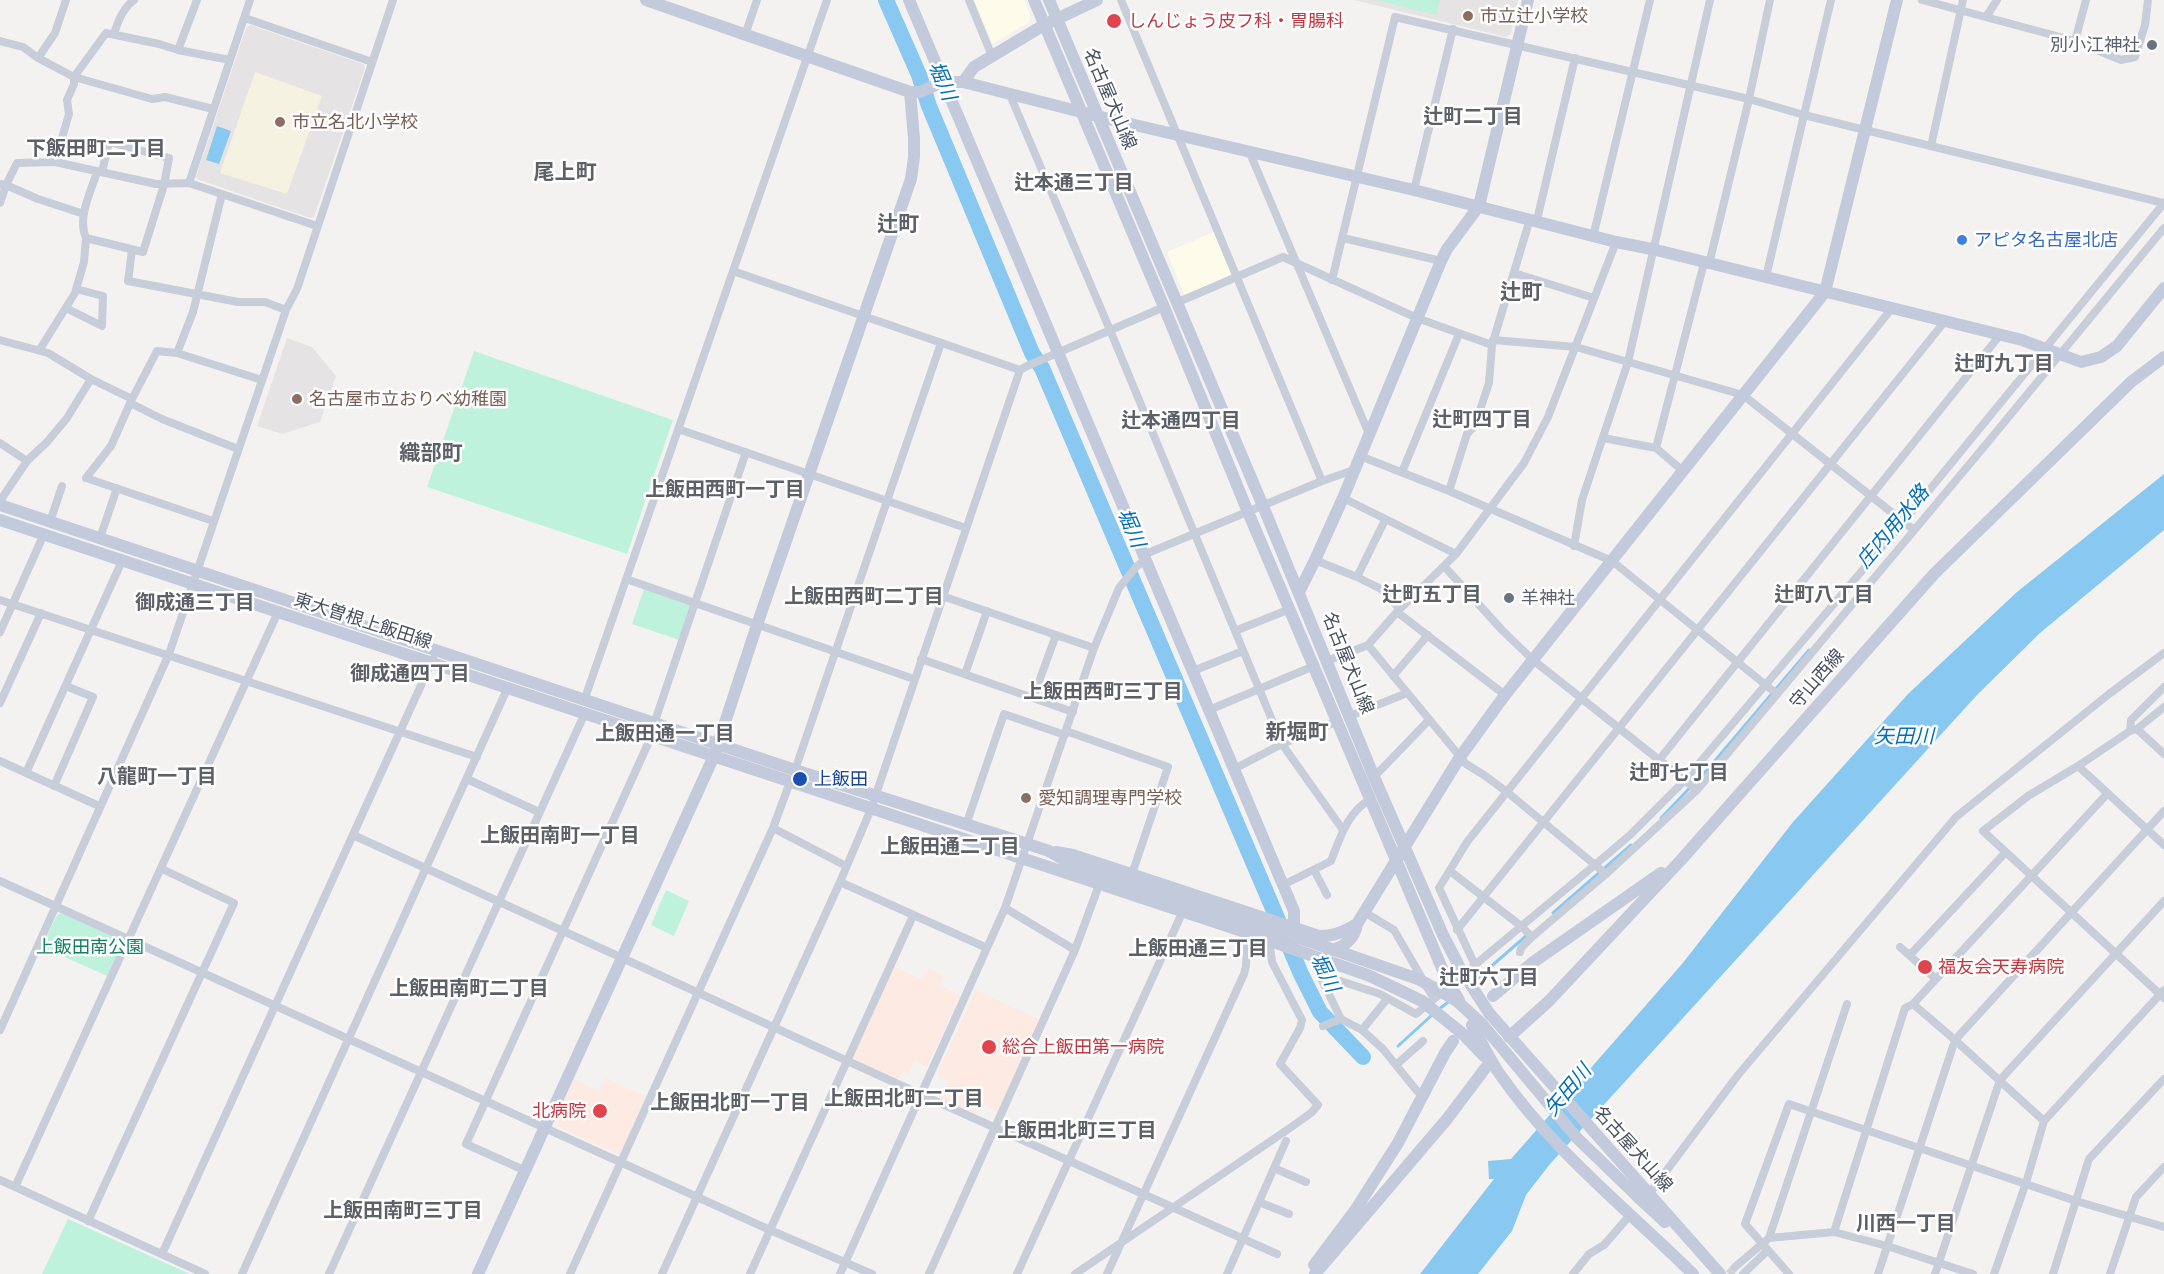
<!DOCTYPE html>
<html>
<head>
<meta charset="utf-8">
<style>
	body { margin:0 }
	canvas { display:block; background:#f4f2f1 }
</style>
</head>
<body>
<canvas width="2164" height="1274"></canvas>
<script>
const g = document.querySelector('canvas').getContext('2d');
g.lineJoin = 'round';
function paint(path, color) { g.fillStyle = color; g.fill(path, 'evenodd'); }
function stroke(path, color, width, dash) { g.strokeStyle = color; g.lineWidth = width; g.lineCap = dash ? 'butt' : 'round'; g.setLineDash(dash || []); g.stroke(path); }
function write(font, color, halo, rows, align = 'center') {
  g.font = font + ' "Asap Condensed","Noto Sans JP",sans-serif'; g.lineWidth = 5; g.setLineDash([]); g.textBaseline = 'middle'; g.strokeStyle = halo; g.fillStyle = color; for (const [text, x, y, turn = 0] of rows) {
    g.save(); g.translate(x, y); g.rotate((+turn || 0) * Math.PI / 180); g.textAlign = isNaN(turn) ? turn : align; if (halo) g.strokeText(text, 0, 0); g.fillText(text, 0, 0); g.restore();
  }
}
paint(new Path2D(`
	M974,0H1024L1031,17L1028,23L993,44Z
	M1214,232L1231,274V277L1185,296L1167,252Z`), '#fdfceb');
paint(new Path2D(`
	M1354,0H1518L1511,33L1506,37Z
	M250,25L363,64L365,68L314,217L310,218L197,179L196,176L246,28Z
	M287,338L312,347L336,376L320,422L282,434L257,426Z`), '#e5e3e3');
paint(new Path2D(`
	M894,966L922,980L928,968L943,975L939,985L960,995L927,1067L915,1061L909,1074L903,1071L899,1079L852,1058Z
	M976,990L1040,1020L999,1112L982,1104L976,1115L940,1099L948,1081L937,1075Z
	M605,1078L646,1096L621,1153L618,1154L557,1126L555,1122L574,1079L599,1091Z`), '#fdeae2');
paint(new Path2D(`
	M1376,0H1440L1436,15Z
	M474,351L673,420L627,554L427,487Z
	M644,589L691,605L679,640L632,624Z
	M666,890L689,901L674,936L651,925Z
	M61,913L122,940V943L107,976L42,947L57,915Z
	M68,1219L190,1274H42Z`), '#bff2dd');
paint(new Path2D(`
	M255,72L322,96L287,194L220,173Z`), '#f5f2e2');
paint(new Path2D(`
	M217,126L231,131L219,164L206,160Z
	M2164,474V530L2040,633L1977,695L1550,1164L1526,1195L1512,1231L1478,1274H1420L1494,1179H1489L1488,1161L1511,1159L1682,964L1793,822L1908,694L2017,592Z`), '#89c8f1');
stroke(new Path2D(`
	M1661,818L1707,770L1809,650
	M1553,913L1631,845
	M1472,983L1526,936
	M1439,1009L1451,1000
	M1398,1046L1432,1015`), '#89c8f1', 3);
stroke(new Path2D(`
	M886,0L919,75L929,106L1032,353L1042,368L1301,974L1320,1012L1363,1057`), '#89c8f1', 16);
stroke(new Path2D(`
	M1729,1274L1735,1267`), '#d2d2d4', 8, [8, 4]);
stroke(new Path2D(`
	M969,0L992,56
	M1121,0L1322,481
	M1922,0L2075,41L2121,60L2135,57L2145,25L2148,0
	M1986,17L1997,0
	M245,18L372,62
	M114,34C118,21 123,8 134,0
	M745,35L757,0
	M0,41L23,47L38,58L74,77L152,99L165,97L213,109
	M2075,41L2086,0
	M178,50L197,0
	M38,58L55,33L66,0
	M1010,95L1110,330L1282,744L1343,830
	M1931,146L1963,0
	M1249,151L1369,434
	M55,162L69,114L67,100L74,84V77L106,33L159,44L178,50L230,60
	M97,172C91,192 77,217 86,238L143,252L164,185L169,158L109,142L102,172
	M189,183L250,0
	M0,184L6,185L17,163L55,162L156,184L189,183L317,226
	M1414,190L1453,29
	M0,203L6,185L38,199L84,214
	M1537,220L1575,58
	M1593,237L1650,0
	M1343,238L1441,261
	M132,250L128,281L238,302H265L286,310
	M1709,264L1749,99L1770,0
	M733,271L1020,370
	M1514,273L1594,298
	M1766,277L1831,0
	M1332,280L1395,17L1749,99L1804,115L2164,203
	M1176,303L1283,257L1417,318L1492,345
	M66,308L102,326L103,296L76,289
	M0,340L48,353L91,379L132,399
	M1493,340L1576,347L1743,395L1914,530
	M40,349L75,293L84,262L86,238
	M177,353L193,312L222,194
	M130,403L162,419L238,449
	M678,429L966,528
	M1603,438L1656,448L1683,471
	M0,443L27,461
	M1656,448L1704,263
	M1360,456L1449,491L1612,561L1777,694
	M1402,472L1459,334
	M1449,491L1467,434L1475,425L1489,383L1492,345L1530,219
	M1343,498L1456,554
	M0,501L27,461L47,442L67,418L91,379
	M213,521L86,478L111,446L132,399L157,351L177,353L262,380
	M50,522L62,486
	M100,538L117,488
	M1574,546L1582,500L1628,362L1710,0
	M1143,555L1322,481L1354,470
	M1315,560L1357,577L1381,589L1400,609
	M1444,566L1502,630L1533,660L1697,790
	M1357,577L1385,520
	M626,579L914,679
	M942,596L1094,648
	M0,600L477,757
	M1397,612L1505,695
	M1235,631L1290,609
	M0,632L44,534
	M1368,645L1466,764L1484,775L1507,792L1606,874
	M921,659L1073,712
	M1327,661L1368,645L1397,612L1456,554L1524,463L1548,417L1616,242
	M1193,671L1243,651
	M965,674L987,611
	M1393,676L1428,635
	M585,698L827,0
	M1033,698L1056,635
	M0,703L41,613
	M2164,707L2137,729L2130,731L2078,766L2028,796L1983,831L2164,998
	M1209,710L1314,666
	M1350,716L1407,693
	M655,721L746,452
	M2137,729L2164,754
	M1066,731L1168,767L1132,874
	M2130,731L2131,720L2164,687
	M1659,760L2000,335
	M0,761L99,806
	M2078,766L2164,845
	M1234,769L1282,744L1338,721
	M795,770L941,343
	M26,773L122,561
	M1374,777L1429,720
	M467,779L539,812
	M54,786L93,697L66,686
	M966,825L1004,714L1065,735
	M773,828L846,866
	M353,835L922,1095L1277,1254
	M1314,870L1327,895
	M1450,871L1521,926L1532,937
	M0,881L770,1230L872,1274
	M840,882L987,948
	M1283,885L1331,861C1340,838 1348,811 1371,799
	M1005,908L1075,950
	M1364,912L1394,930L1434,999
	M1457,930L1945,321
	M1900,947L1936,979
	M1520,952L1521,948L1532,937L1606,874L1697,790L1988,442L2164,228
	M1910,955L2005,853
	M1316,958L1319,974L1341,1019L1362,1030L1383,1049L1417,1091
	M1475,965L1439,888L1467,842L1892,308
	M1319,974L1380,994L1416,1014L1596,864L1630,835L1685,780L1904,521L2164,203
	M1913,1004L1955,1040L2044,1121
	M1323,1026L1341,1019
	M0,1030L169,654L286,310L297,289L393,0
	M1362,1030L1387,999
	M1396,1065L1423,1041
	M1274,1168L1306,1182
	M526,1171L466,1144L652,735
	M0,1180L205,1274
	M15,1187L278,612
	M1649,1194L1738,1075L1956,817L2109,694L2164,653
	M1259,1202L1289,1214
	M88,1221L234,903L162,869
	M1834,1232L1905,1008L1913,1004L2107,794
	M1769,1238L1847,1004
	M162,1254L433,659
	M1735,1267L1769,1238L1834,1232L1887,1246L1973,1274
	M242,1274L508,687
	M329,1274L585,713
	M570,1274L773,828L790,782
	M662,1274L840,882L871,809L1020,370L1027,366L1164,307
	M750,1274L913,916
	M840,1274L1005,908L1094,648L1119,588L1137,566L1145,560
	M929,1274L1075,950L1099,885
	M1017,1274L1183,911
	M1075,1274L1287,1130L1311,1113L1318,1105L1280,1064L1300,1028L1302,1020L1272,962L1269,940
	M1107,1274L1244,974L1246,966L1248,933
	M1227,1274L1286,1141
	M1573,1274L1589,1254L1604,1245L1631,1214
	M1743,1274L1767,1251
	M1789,1274L1745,1224L1789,1104L2076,1201L2164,1227
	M1878,1274L1955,1040L2164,811
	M1935,1274L2000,1080L2164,901
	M1994,1274L2026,1183L2044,1121L2164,990
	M2053,1274L2089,1159L2164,1079
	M2110,1274L2136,1197L2164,1167`), '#c7cdd9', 8);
stroke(new Path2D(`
	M646,0L910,92H920L943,82H963L1109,119L1414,190L1616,242L1652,249L2022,340L2081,362L2101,357L2117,346L2164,288
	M909,0L1283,885L1294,911V928
	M1034,0L1164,307L1248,512L1447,980
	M1049,0L1263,506L1374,777L1443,935L1460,968
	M963,82L974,67L1044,25L1097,0
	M0,505L795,770L1028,844L1049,851L1070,863
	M0,520L1248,933L1370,976L1422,1001
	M1299,592L1315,560L1343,498L1441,261L1447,249L1479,206L1528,0
	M1056,852L1073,855L1319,936C1335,936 1343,932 1357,924
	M1329,951C1343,948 1355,939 1357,924L1460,757L1505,695L1825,292L1897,0
	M1493,996L1532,963L1661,873
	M1489,1013L1720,1274
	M1472,1025C1481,1041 1489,1058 1499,1073C1552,1150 1627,1209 1693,1274
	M1463,1034L1484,1056
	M1509,1037L1549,1001L1681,860L1934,574L2131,382L2164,357
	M1638,1197L1665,1222
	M1314,1265L1356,1209L1398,1143L1445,1053L1453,1041
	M478,1274L714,756L757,625L911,179L914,157V138L910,92
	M1315,1274L1447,1119L1490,1062`), '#c3cadb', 12);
stroke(new Path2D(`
	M1070,863L1320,945L1418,979L1440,991L1458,1002L1482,1024L1577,1138L1638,1197
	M1460,968L1489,1013
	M1447,980L1459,1000
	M1422,1001L1463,1034`), '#c3cadb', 12);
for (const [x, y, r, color] of [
	[1468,16,6,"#8d6e63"],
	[1114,21,8,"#e0444e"],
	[2152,45,6,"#6b7280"],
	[280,122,6,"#8d6e63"],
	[1962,240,6,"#3f7fe0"],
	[297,399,6,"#8d6e63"],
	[1509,598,6,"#6b7280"],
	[800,779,8,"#1a4fb4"],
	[1026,798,6,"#8d6e63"],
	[1925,967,8,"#e0444e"],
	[989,1047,8,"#e0444e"],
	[600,1111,8,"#e0444e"]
]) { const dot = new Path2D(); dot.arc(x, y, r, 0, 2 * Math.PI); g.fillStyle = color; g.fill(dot); stroke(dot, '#fff', 2); }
write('18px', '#785e54', '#fff', [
	["市立辻小学校",1480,16],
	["市立名北小学校",292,122],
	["名古屋市立おりべ幼稚園",309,399],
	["愛知調理専門学校",1038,798]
], 'left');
write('18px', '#be3a42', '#fff', [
	["しんじょう皮フ科・胃腸科",1128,21],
	["福友会天寿病院",1938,967],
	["総合上飯田第一病院",1002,1047],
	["北病院",586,1111,"right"]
], 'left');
write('18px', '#5b616d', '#fff', [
	["別小江神社",2140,45],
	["羊神社",1521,598,"left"]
], 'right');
write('18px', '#485060', '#fff', [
	["名古屋犬山線",1110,99,67],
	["東大曽根上飯田線",363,621,18],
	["名古屋犬山線",1348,663,68],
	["守山西線",1817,679,-49],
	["名古屋犬山線",1633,1149,48]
]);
write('18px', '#366cbe', '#fff', [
	["アピタ名古屋北店",1974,240]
], 'left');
write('18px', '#164399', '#fff', [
	["上飯田",814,779]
], 'left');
write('18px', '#128160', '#fff', [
	["上飯田南公園",90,947]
]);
write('italic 20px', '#046eb6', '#fff', [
	["堀川",942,81,67],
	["庄内用水路",1893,527,-50],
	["堀川",1131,528,67],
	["矢田川",1904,737],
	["堀川",1325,973,64],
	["矢田川",1568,1090,-50]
]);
write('bold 20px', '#5d6067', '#fff', [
	["辻町二丁目",1473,117],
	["下飯田町二丁目",96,149],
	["辻本通三丁目",1074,183],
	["辻町九丁目",2004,364],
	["辻町四丁目",1482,420],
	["辻本通四丁目",1181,421],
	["上飯田西町一丁目",725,490],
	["辻町五丁目",1432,595],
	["辻町八丁目",1824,595],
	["上飯田西町二丁目",864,597],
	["御成通三丁目",195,603],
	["御成通四丁目",410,674],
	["上飯田西町三丁目",1103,692],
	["上飯田通一丁目",665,734],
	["辻町七丁目",1679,773],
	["八龍町一丁目",157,777],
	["上飯田南町一丁目",560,836],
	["上飯田通二丁目",950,847],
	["上飯田通三丁目",1198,949],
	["辻町六丁目",1489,978],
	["上飯田南町二丁目",469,989],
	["上飯田北町二丁目",904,1099],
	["上飯田北町一丁目",730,1103],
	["上飯田北町三丁目",1077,1131],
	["上飯田南町三丁目",403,1211],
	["川西一丁目",1906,1224]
]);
write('bold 21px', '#5d6067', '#fff', [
	["尾上町",565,172],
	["辻町",898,224],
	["辻町",1521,292],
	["織部町",431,453],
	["新堀町",1297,732]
]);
</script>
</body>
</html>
